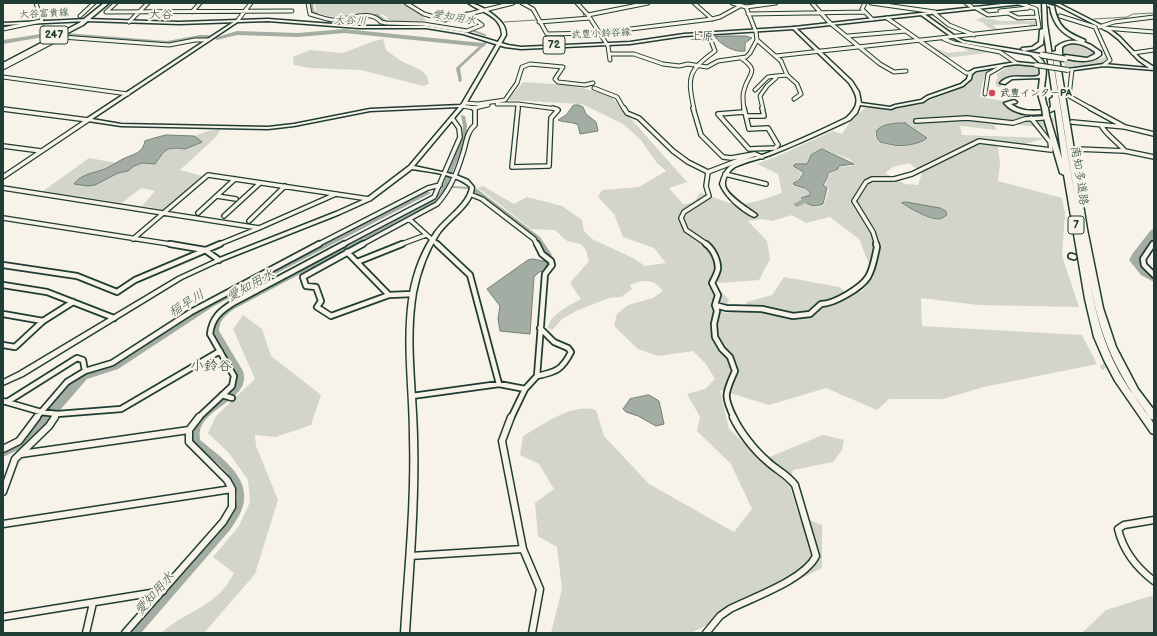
<!DOCTYPE html>
<html>
<head>
<meta charset="utf-8">
<style>
	body { margin:0 }
	#map { position:relative; width:1157px; height:636px; overflow:hidden; background:#f7f3e8; font-family:"Balsamiq Sans",sans-serif }
	canvas { display:block }
	.frame { position:absolute; inset:0; border:4px solid #1f3d34; pointer-events:none }
</style>
</head>
<body>
<div id="map">
<canvas width="1157" height="636"></canvas>
<div class="frame"></div>
</div>
<script>
const g = document.querySelector('canvas').getContext('2d');
g.lineJoin = 'round';
function paint(path, color) { g.fillStyle = color; g.fill(path, 'evenodd'); }
function stroke(path, color, width, dash) { g.strokeStyle = color; g.lineWidth = width; g.lineCap = dash ? 'butt' : 'round'; g.setLineDash(dash || []); g.stroke(path); }
function write(font, color, halo, rows, align = 'center') {
  g.font = font + ' "Balsamiq Sans","Klee One",sans-serif'; g.lineWidth = 4; g.setLineDash([]); g.textBaseline = 'middle'; g.strokeStyle = halo; g.fillStyle = color; for (const [text, x, y, turn = 0] of rows) {
    g.save(); g.translate(x, y); g.rotate((+turn || 0) * Math.PI / 180); g.textAlign = isNaN(turn) ? turn : align; if (halo) g.strokeText(text, 0, 0); g.fillText(text, 0, 0); g.restore();
  }
}
paint(new Path2D(`
	M315,3H400L421,15L427,21H393L388,20L386,16C368,10 352,17 334,17C328,17 322,14 316,12Z
	M983,17L986,18L985,19H992L1000,21H1032L1031,20L1037,22L1038,26L1034,27L1029,24L993,25L997,30L1002,29V31L999,32L987,27V26L984,24V23L975,20Z
	M383,39L386,50L401,61L421,70L427,76L429,84L423,86L361,70L310,68L294,65L293,57L310,50L343,53L374,41Z
	M1074,43L1083,45L1092,48L1095,52V55L1079,58L1064,56L1063,48L1067,44Z
	M959,45L998,53L1012,61L1002,55L993,52L946,58L930,46L948,53L968,51Z
	M1104,52L1106,59L1104,64L1078,68H1065L1064,59C1078,61 1092,63 1105,57Z
	M1022,64L1039,67L1041,69L1039,75C1027,79 1011,73 1001,82V87H997L995,82L998,77L996,74L1008,67Z
	M997,68C982,76 983,80 980,97L1003,101L1005,105L1014,110L1042,114L1046,128L1020,125H994L997,130L960,126L962,135L1045,138L1022,145L997,141L1000,163L998,181L1062,198L1065,213L1062,256L1079,307L978,305L921,298L922,326L1082,335L1097,364L984,387L943,399H889L877,410L826,388L769,405L720,390L729,429L762,460L823,435L844,440L842,450L833,462L793,470L789,484L799,516L822,525V568L691,633H551L562,589L557,547L538,536L535,503L554,489L539,464L520,455L523,436C545,424 571,403 596,410L604,436L649,484L734,532L752,509L731,464L697,431L700,417L687,394L705,389L715,379L706,364L693,351L658,356L638,349L614,326L617,314L628,305L653,298L663,291C654,279 643,279 630,285L632,289L621,297L609,298L576,311L562,319L552,330L548,328C550,314 569,306 581,299L570,283L589,261L586,250L581,244L567,241L555,230L531,229L485,193L477,188L483,186L514,204L527,197L562,206L582,220L584,231L592,239L633,258L645,266L666,263L654,248L623,237L614,214L598,197L602,190L639,187L666,171L657,163L640,139L623,124L582,104L508,100L523,82L567,85L609,94L687,182L669,188L683,204C693,204 695,201 700,193C714,196 727,205 742,204C755,203 770,197 782,193L778,174L757,164L780,155L833,131L842,134L850,122L865,108L918,105L968,85L972,74L976,71ZM890,123H905L928,138C921,145 902,147 893,146C888,145 885,143 880,143L876,138L875,131L878,128ZM822,149L849,159L855,164L851,166L840,167L839,169L829,174L828,178L824,185L829,189L824,205C815,209 805,206 800,198L809,195V192L804,188L793,186L792,182L797,181L802,173L792,166L794,164H806L810,155ZM909,163L922,173L918,185L905,184L885,173L893,167ZM902,202L940,208L947,211L948,215C945,218 940,220 936,220C930,219 908,208 902,204ZM792,215L806,223L830,217L859,239L874,276L862,291L849,295L839,287L784,277L772,295L747,302L742,311L724,313L729,300L718,288L708,287L712,278L720,283L759,280L770,259L767,241L748,221L762,219L772,221Z
	M221,129L215,138L180,170L202,176L165,210L142,206L155,191L141,188L122,203L43,191L89,158L117,163L103,170L95,185L118,173L128,171L134,166L142,163L155,164C167,151 164,146 185,149L197,140L194,136L208,131Z
	M243,315L262,329L271,356L321,395L311,425L276,437L255,435L256,446L278,500L255,574L204,633H161C178,617 202,610 219,594C225,588 230,580 234,573L213,557L239,526L250,502L248,480L229,453L208,433L216,416L255,379L233,329Z
	M1154,595V633H1082L1106,610Z`), '#d3d5ca');
const water = new Path2D(`
	M724,36H746L752,38L745,43V51C735,53 721,45 715,37Z
	M574,105H579L583,107L586,114L596,122L598,131L580,134L578,125C571,121 565,123 558,120L566,115Z
	M905,123L927,138C921,144 902,147 893,145C888,144 885,143 880,142L877,138L876,131C883,123 895,123 905,123Z
	M166,135L194,136L202,142L185,149L176,148L168,149L163,153L155,164L142,163L134,166L128,171L118,173L95,185L88,186L74,184C81,174 94,173 105,169C112,166 118,161 125,158C134,154 143,153 145,141Z
	M822,149L854,164L839,166L838,169L828,173L827,178L823,185L827,188L823,204C814,208 806,205 801,198L810,195V192L805,188L794,185L793,183L798,181L803,174V172L793,166L795,164H807L811,155Z
	M906,202L940,208L946,211L947,215C944,217 942,219 938,219C931,220 907,207 902,203Z
	M533,259L548,262L544,271L539,272L534,277L530,334L500,331L498,319L500,306L487,289L528,260Z
	M649,395L659,401L664,424L656,426L638,416L626,412L623,409L630,399Z`);
paint(water, '#a4ada3');
stroke(water, '#6f8077', 1);
stroke(new Path2D(`
	M526,3L535,8L540,19
	M590,13L620,7
	M584,17L583,13H585
	M1094,19L1127,17L1133,14L1154,13
	M504,22L536,20`), '#6f8077', 1);
paint(new Path2D(`
	M309,3H313L314,11L321,15V17H319L311,13Z
	M359,14H378L386,20L394,23L392,24L384,22L376,16H358V14Z
	M428,23L472,29L487,35L485,36L471,31L429,25H428Z
	M485,41L488,42L460,68L462,81L459,82L456,68Z
	M461,115L465,116L467,126L466,139L444,193L436,202L234,309C226,315 219,320 219,331L243,371C252,399 204,407 200,431C199,433 200,437 200,440C218,455 247,474 244,500C243,511 236,521 230,530L141,633H132L133,630L224,526C227,522 230,517 233,513C245,487 227,471 209,456C204,451 198,447 193,441C193,438 193,434 193,431C196,406 245,398 236,371L213,331C213,320 221,313 230,307L432,200L440,192L462,139L463,126Z
	M452,186L468,187L470,188L468,189L454,188H452Z
	M473,189H477L540,237L552,255L551,256H547L536,239L473,191Z`), '#a4ada3');
paint(new Path2D(`
	M344,29L483,43L486,45L483,47L344,33L298,37L237,35L217,40L214,38L237,31L298,33Z
	M47,33L50,35L49,36L3,44V40Z
	M65,33L167,41L200,35H209L212,37L209,39H200L167,45L63,36L62,35Z
	M424,191H427L431,193L214,306L118,369L87,379L40,433L25,447L3,457V448L17,441L32,427L79,373L110,363L208,302Z
	M803,199L806,200L807,202L797,207L793,204Z
	M1154,229V238L1139,260L1147,271L1154,275V282L1141,275L1129,260L1133,253L1151,230Z`), '#a4ada3');
stroke(new Path2D(`
	M1036,9L1060,16`), '#cccfc4', 3, [3, 1.5]);
stroke(new Path2D(`
	M1045,119L1061,121`), '#cccfc4', 3.5, [3.5, 2]);
stroke(new Path2D(`
	M1101,368L1121,356`), '#cccfc4', 4.5, [4.5, 2.5]);
const streetFar3 = new Path2D(`
	M116,3L106,12L292,11
	M308,3L310,14C317,16 325,19 332,20C348,21 369,8 381,22L386,23L423,24L467,31L482,25L467,14
	M406,3L424,14L445,20L513,3
	M522,3L533,9L547,34L598,33L712,19L720,17L740,6
	M577,3L588,15L608,46L610,60
	M694,3L712,19
	M732,3L746,7L776,3
	M812,3L829,22L880,64L894,72L906,71
	M865,3L862,9L872,19
	M871,3L935,12
	M966,3L972,7
	M746,7L756,32L757,40L781,61L787,75L797,84L801,94L794,99
	M976,8L988,15L1008,13L1018,18L1036,17
	M1000,11L1028,8
	M192,12L200,3
	M934,13L949,25L974,35
	M748,14L865,12
	M588,15L648,3
	M80,16L94,3
	M1060,16L1095,27L1110,60L1104,65
	M887,18L966,73H970
	M238,20L251,3
	M129,22L148,3
	M539,22L590,18
	M1099,27L1114,22L1154,17
	M1104,28L1154,32
	M3,29L41,21L43,17L39,13L36,3
	M848,36L906,31
	M944,39L954,43L1000,52L1016,63
	M1133,53L1154,50
	M610,54H634L663,64L679,66L688,64L707,67L718,61L746,57L750,53L757,40
	M776,56L1039,27L1036,9L1019,3
	M741,58C761,72 748,73 744,90C742,96 743,102 744,109
	M3,68L62,37L169,45L195,40H208
	M1072,70L1069,96L1092,109
	M3,77L128,94
	M594,88L617,97L624,109
	M755,90L768,77L776,76
	M985,94L988,74L1002,66
	M465,103L478,104L505,100L517,83L522,67L530,64L563,67L555,79L558,82L585,85L593,83
	M497,104H518
	M461,106L475,108L488,105
	M518,109V104L557,109
	M694,109C687,76 688,71 715,51L708,33
	M763,109L760,96L767,86L776,78V76L787,75`);
const streetFar2 = new Path2D(`
	M473,108H476
	M518,108L512,167L549,166L551,118L558,110L553,108
	M624,108L627,113L639,118L673,151L688,162L708,172L755,154L762,157
	M693,108L701,135L723,157L731,158L754,154
	M1090,108L1125,127
	M3,109L88,120
	M744,112L718,114L749,149L775,148L778,145L768,128L749,129L744,108
	M746,116H764L762,108
	M916,121L967,118L1013,123L1025,119L1043,118
	M1072,122L1125,127L1154,134
	M1101,125C1105,134 1118,142 1125,151
	M3,146L41,151
	M1077,149L1125,151L1154,157
	M725,174L766,184
	M3,177L88,120
	M3,188L259,228L336,194
	M472,195L482,199L534,239L537,245
	M217,196L236,199
	M198,213L235,179
	M224,216L260,183
	M3,218L176,245
	M409,219L438,245
	M249,221L285,186
	M133,239L208,175L369,199
	M217,245L259,228
	M317,245L428,188L440,185
	M342,245L434,197L460,137L459,128L452,118
	M361,245L437,204C449,191 457,173 462,156C466,146 466,132 475,125V108
	M399,245L426,235
	M708,245L686,230L681,218L684,212L709,196L706,186L708,172
	M877,245L873,232L854,201L866,182L872,179H894L912,174L979,141L1051,150L1050,142L1031,118
	M1152,245L1154,243`);
const streetFar1 = new Path2D(`
	M170,244L205,250L219,260
	M363,244L303,277L306,286L316,287L321,301L317,307L331,316L389,295L413,294
	M437,244L470,275L499,384
	M706,244C713,249 718,260 718,268C718,272 714,279 712,283L718,295L715,305L717,311L714,324L715,337L722,349L730,357L735,371C725,394 723,395 734,418
	M1153,244L1143,259L1144,265L1154,275
	M347,252L389,295
	M1071,256L1074,257
	M357,262L402,244
	M3,265L77,276L117,292L135,280L220,244
	M3,285L47,292L114,318
	M715,305L726,308L762,309L793,316L810,314L821,304C834,304 861,288 868,277C873,269 875,256 877,247L876,244
	M3,314L43,321
	M3,345L15,347L43,321L73,302
	M537,376C556,372 562,370 571,352L568,348L554,342L540,328
	M222,395L232,398
	M412,396L499,384L525,389
	M3,401L41,412L57,414L121,409L220,351
	M7,402L77,358L83,360L85,371
	M36,418L67,382L85,371L112,363L191,312L319,244
	M54,418L57,414
	M198,418L232,386L234,376L210,334C212,318 220,311 233,303L344,244
	M511,418L525,389L537,376L545,274L552,265L551,261L542,254L537,244`);
const street = new Path2D(`
	M511,417L502,441L523,549L540,589L532,633
	M3,449L19,441L37,417
	M21,454L189,430
	M3,492L15,459L49,426L55,417
	M1154,520L1124,525L1118,529C1123,550 1137,568 1154,581
	M3,524L232,489
	M410,556L523,549
	M3,617L163,591
	M86,633L93,603
	M125,633L223,522L232,507V489L227,480L189,442V430L199,417
	M706,633L720,616L730,609C754,597 804,580 816,556L795,485C787,474 776,470 767,461C755,451 740,432 733,417`);
const secondary = new Path2D(`
	M468,3C478,3 496,15 502,23C505,27 506,30 506,35L466,104L414,166L456,175L468,180L474,187C473,206 449,219 439,234C427,252 420,273 416,293C408,340 416,389 417,436C419,501 413,568 409,633H401C405,568 412,502 410,436C410,389 402,340 410,293C414,271 422,250 435,232C445,218 468,204 470,187C456,174 430,172 412,169L371,200L340,214L221,261L182,279L23,376L3,385V380L19,372L178,277L217,259L336,212L367,198L409,166L459,107L370,111L294,126L268,129L121,126L88,121H86V119L238,19H239V21L92,119L121,124L268,127L294,124L370,109L461,105L502,35C501,15 482,13 468,3Z
	M1053,3H1058L1111,30L1120,37L1140,58L1154,67V70L1104,66L1067,71V69H1068L1104,64L1149,68L1138,60L1118,39L1109,32Z
	M921,13H923L955,36V38H953L921,15Z
	M88,19V21H87L3,25V23Z
	M793,27H795L852,81L859,92L861,103L890,107L895,105L921,100L927,96L961,84L967,79L969,72L974,69L1016,62L1036,64L1038,65L1036,66L1016,64L976,71L972,74L971,79L963,86L929,98L923,102L896,107L891,109L860,105L857,113L850,120C824,132 799,144 773,154C761,159 747,161 735,167C730,170 724,178 725,185C726,195 748,208 756,214L757,215L756,216L754,217C741,211 725,197 720,184C722,177 724,171 730,166C740,159 754,158 765,154C793,143 819,131 846,118C860,105 859,98 849,83L793,29Z`);
const primary = new Path2D(`
	M1011,3H1024L1022,4L794,29L684,36L630,44L521,49L505,47L463,34L426,28H359L268,21L179,24L87,21L85,20L87,19L179,22L268,19L359,26H426L464,32L508,45L521,47L630,42L684,34L794,27Z`);
const highway = new Path2D(`
	M104,3H109L83,25L3,67V63L79,23Z
	M1042,3H1046L1047,24L1077,211L1052,52L1056,51V47C1063,41 1070,40 1078,41C1062,34 1053,25 1050,7L1047,6V4L1054,6C1058,27 1066,32 1085,40V41L1084,42L1091,45L1101,52V55C1091,64 1075,61 1063,58L1062,57L1065,55L1087,58L1095,54V52C1086,45 1072,39 1062,47V57L1059,58L1087,229L1103,308L1116,347L1138,389L1154,410V420L1151,419C1134,397 1119,374 1108,347C1097,320 1091,290 1086,260C1094,307 1102,347 1128,387C1133,395 1153,420 1154,425C1155,428 1154,432 1154,434L1151,433L1115,381L1104,360L1094,337L1085,299L1064,175L1060,173L1043,115L1046,113L1049,115L1062,159L1055,110C1040,117 1015,117 1004,103L1014,100L1017,102L1016,103L1011,104C1021,112 1033,111 1045,110L1042,108L1038,94L1040,78L1012,79L1005,84L1000,83C1010,72 1025,79 1038,76L1040,74L1039,62L1031,55L963,43L952,37L954,36L964,41L1024,51L1021,49L1022,48L1032,47L1039,42L1040,30L1043,29ZM1044,34L1053,97L1050,99L1051,107L1047,109C1047,104 1044,97 1044,91C1044,78 1051,66 1038,56L1042,57L1045,55L1024,51L1035,49L1043,44Z`);
stroke(streetFar3, '#1f3d34', 5);
stroke(streetFar2, '#1f3d34', 6);
stroke(streetFar1, '#1f3d34', 8);
stroke(street, '#1f3d34', 9);
stroke(secondary, '#1f3d34', 3);
stroke(primary, '#1f3d34', 3);
stroke(highway, '#1f3d34', 3);
stroke(streetFar3, '#f7f3e8', 3);
stroke(streetFar2, '#f7f3e8', 3.5);
stroke(streetFar1, '#f7f3e8', 4.5);
stroke(street, '#f7f3e8', 6);
paint(secondary, '#f7f3e8');
paint(primary, '#f7f3e8');
paint(highway, '#f7f3e8');
const secondaryBridge = new Path2D(`
	M1036,65L1068,70`);
const highwayBridgeFar1 = new Path2D(`
	M1042,55L1065,59`);
const highwayBridge = new Path2D(`
	M1045,108L1046,115`);
stroke(secondaryBridge, '#1f3d34', 6, []);
stroke(highwayBridgeFar1, '#1f3d34', 7, []);
stroke(highwayBridge, '#1f3d34', 9, []);
stroke(secondaryBridge, '#f7f3e8', 4);
stroke(highwayBridgeFar1, '#f7f3e8', 5);
stroke(highwayBridge, '#f7f3e8', 6);
for (const [x, y, r, color] of [
	[992,93,4,"#d1495b"]
]) { const dot = new Path2D(); dot.arc(x, y, r, 0, 2 * Math.PI); g.fillStyle = color; g.fill(dot); stroke(dot, '#f7f3e8', 1.5); }
write('10px', '#1f3d34', '#f7f3e8', [
	["大谷富貴線",44,14,-3],
	["武豊小鈴谷線",601,34,-3]
]);
write('bold 10px', '#1f3d34', '#f7f3e8', [
	["武豊インターPA",1000,93]
], 'left');
write('italic 11px', '#405950', '#f7f3e8', [
	["愛知用水",454,18,10],
	["大谷川",350,21,2]
]);
for (const [x, y, w] of [
	[54,35,28],
	[554,45,22],
	[1076,225,16]
]) { const box = new Path2D(); box.roundRect(x - w / 2, y - 9, w, 18, 3); g.fillStyle = '#f7f3e8'; g.fill(box); stroke(box, '#1f3d34', 1); }
write('bold 11px', '#1f3d34', null, [
	["247",54,35],
	["72",554,45],
	["7",1076,225]
]);
write('12px', '#1f3d34', '#f7f3e8', [
	["大谷",161,15],
	["上原",702,37]
]);
write('12px', '#1f3d34', '#f7f3e8', [
	["南知多道路",1079,176,81]
]);
write('italic 13px', '#405950', '#f7f3e8', [
	["愛知用水",251,286,-29],
	["稲早川",187,304,-32],
	["愛知用水",155,594,-49]
]);
write('14px', '#1f3d34', '#f7f3e8', [
	["小鈴谷",211,366]
]);
</script>
</body>
</html>
